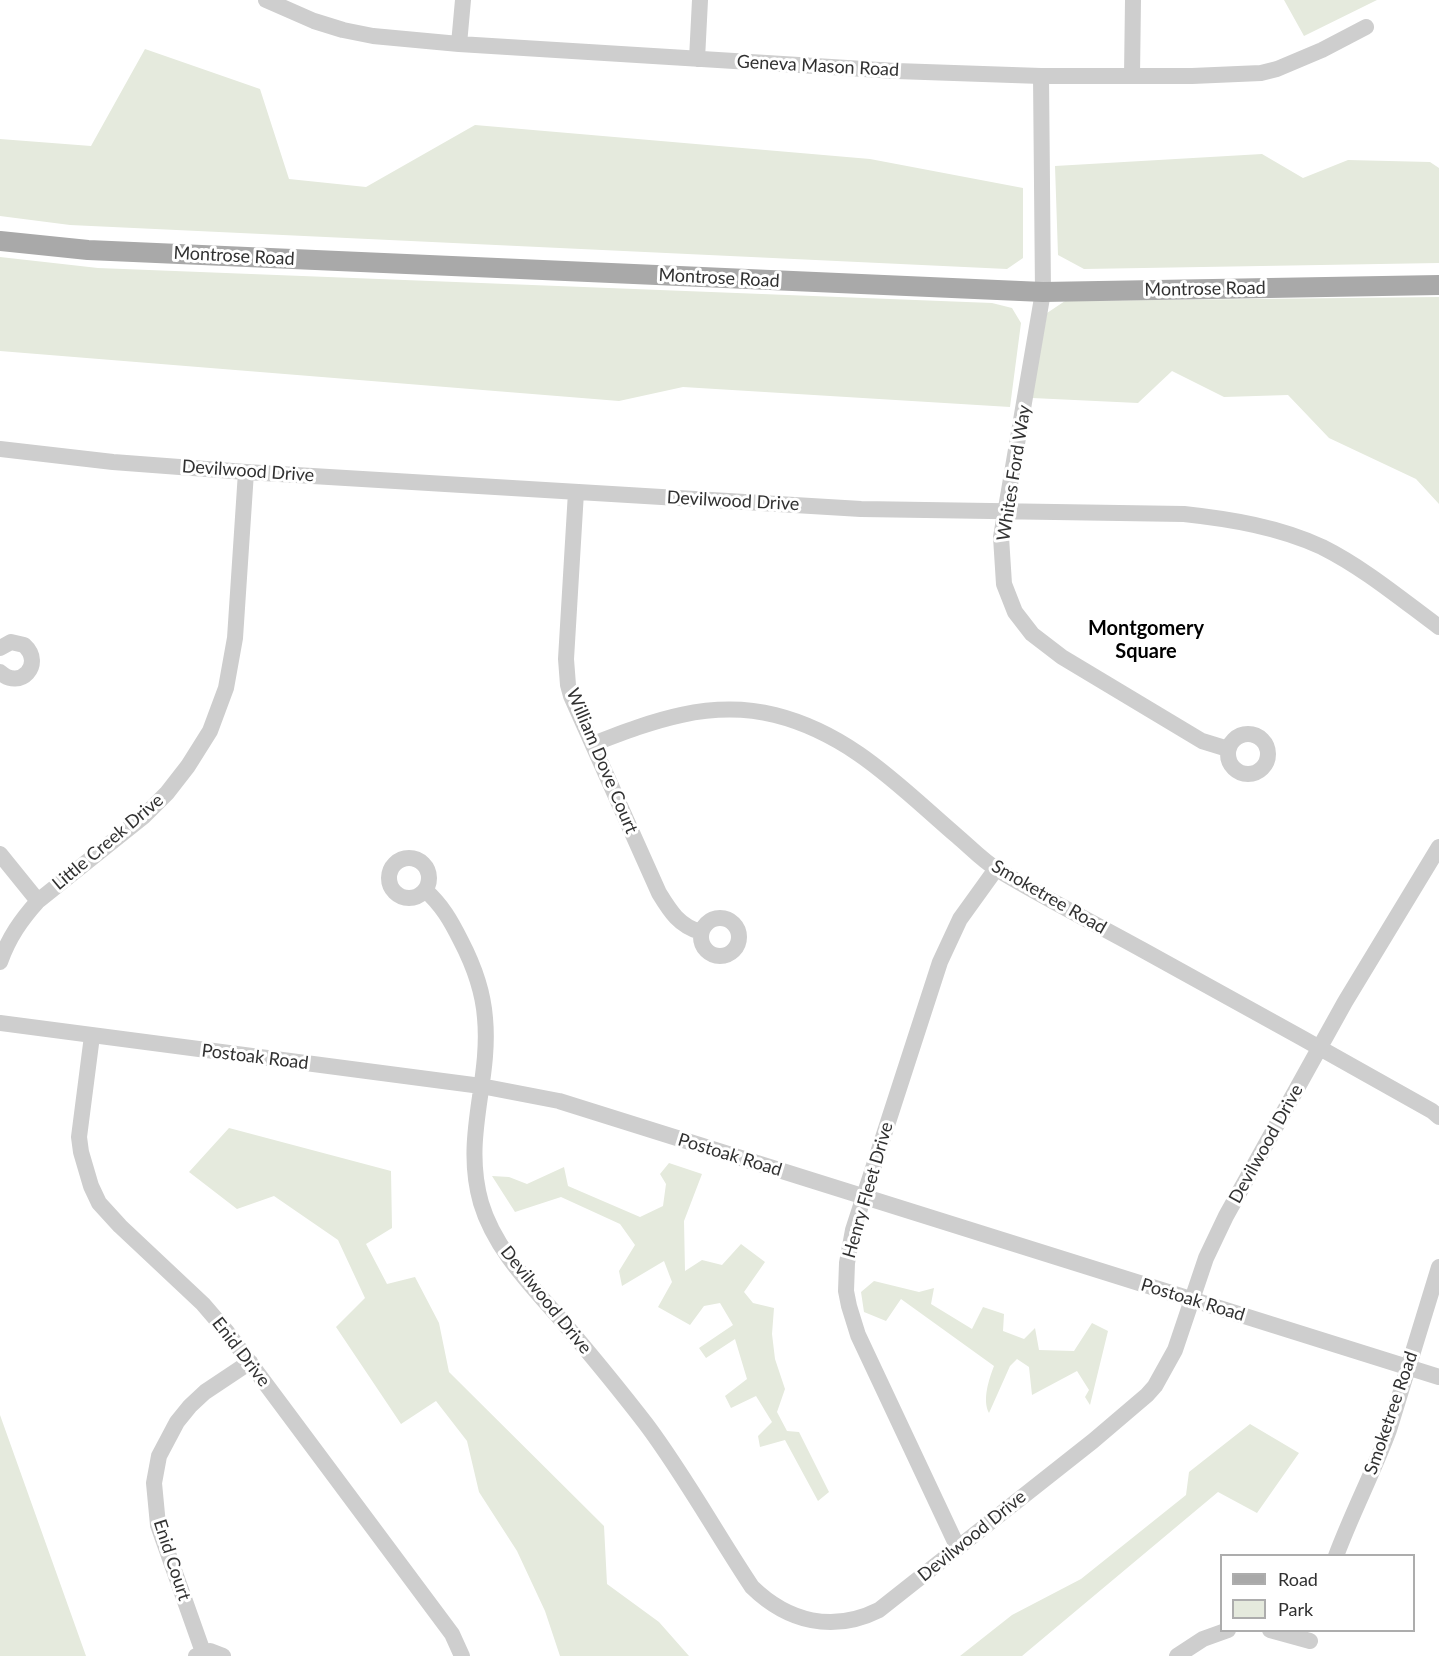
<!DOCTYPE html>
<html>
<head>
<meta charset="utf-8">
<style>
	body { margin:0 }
	#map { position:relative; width:1439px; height:1656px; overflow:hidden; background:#fff; font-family:Lato,sans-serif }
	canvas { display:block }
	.legend { position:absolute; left:1220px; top:1554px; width:195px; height:78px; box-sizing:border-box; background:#fff; border:2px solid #adadad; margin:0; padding:8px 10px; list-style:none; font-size:18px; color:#313131 }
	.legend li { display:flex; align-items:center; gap:12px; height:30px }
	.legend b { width:30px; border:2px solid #adadad }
</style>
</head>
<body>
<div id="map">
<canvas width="1439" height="1656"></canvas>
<ul class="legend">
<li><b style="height:8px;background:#a9a9a9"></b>Road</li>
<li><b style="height:16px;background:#e5eadd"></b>Park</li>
</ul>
</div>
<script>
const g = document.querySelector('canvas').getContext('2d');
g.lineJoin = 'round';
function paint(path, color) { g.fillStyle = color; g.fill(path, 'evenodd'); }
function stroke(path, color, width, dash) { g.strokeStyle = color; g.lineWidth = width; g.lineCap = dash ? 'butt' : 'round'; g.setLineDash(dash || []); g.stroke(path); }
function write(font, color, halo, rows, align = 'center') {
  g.font = font + ' Lato,sans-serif'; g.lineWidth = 6; g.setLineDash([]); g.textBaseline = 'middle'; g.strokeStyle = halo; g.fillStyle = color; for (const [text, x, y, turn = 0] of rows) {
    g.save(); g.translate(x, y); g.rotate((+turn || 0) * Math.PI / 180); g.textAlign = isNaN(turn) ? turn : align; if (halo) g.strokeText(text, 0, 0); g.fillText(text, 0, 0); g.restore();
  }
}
paint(new Path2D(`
	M1284,0H1377L1304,36Z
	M145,49L260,89L289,179L366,187L475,125L870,159L1023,188V258L1007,269L70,225L0,216V139L91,146Z
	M1262,154L1303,178L1348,160L1430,162L1439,168V263L1084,269L1058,255L1055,166Z
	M0,257L98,268L992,303L1012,308L1021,323L1010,407L683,387L619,401L0,351Z
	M1439,297V504L1416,479L1329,438L1288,395L1224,397L1172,371L1138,403L1032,398L1047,313L1065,301Z
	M229,1128L391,1171L392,1228L366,1244L387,1284L415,1277L439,1323L449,1372L604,1526L607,1584L659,1622L689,1656H560L545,1611L517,1551L479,1492L467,1441L436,1401L401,1424L336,1327L365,1298L338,1240L274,1196L237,1209L189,1172Z
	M669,1163L702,1174L684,1221L685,1271L702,1260L722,1265L741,1244L765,1262L744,1292L753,1303L774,1308L772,1334L775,1359L785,1389L777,1412L787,1431L799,1432L829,1492L818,1501L785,1440L760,1447L758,1436L772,1422L756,1396L731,1408L725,1396L747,1379L735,1339L706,1358L699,1348L733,1325L720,1303L704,1306L690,1325L658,1307L672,1282L664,1261L622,1286L619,1271L635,1245L620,1224L561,1197L515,1212L492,1176L509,1177L527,1184L564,1167L568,1186L640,1217L663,1206L666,1184L660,1174Z
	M874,1281L919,1292L934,1288L931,1304L972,1329L983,1307L1004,1314L1003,1331L1024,1339L1035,1328L1039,1350L1074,1351L1092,1323L1108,1331L1090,1405L1085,1397L1089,1390L1077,1371L1032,1395L1029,1367L1017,1359L1010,1366L989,1413C982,1400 989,1379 994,1366L901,1299L886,1321L864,1312L861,1292Z
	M0,1415L86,1656H0Z
	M1250,1424L1299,1453L1257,1513L1218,1492L1022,1656H960L1012,1615L1081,1579L1186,1495L1189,1472Z`), '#e5eadd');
stroke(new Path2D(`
	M266,0L314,21L343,30L373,36L459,44L896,71L1041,76H1192L1261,73L1277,69L1322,50L1366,27
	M459,44L463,0
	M697,59L700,0
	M1041,76L1043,292L1001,537L1004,584L1015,612L1032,634L1062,657L1202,741L1228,749
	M1132,76L1133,0
	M0,449L113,462L246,472L861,509L1184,514C1230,519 1279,527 1322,547C1364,568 1401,599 1439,627
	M576,492L566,659L568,685L571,696L659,893C670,911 679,926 701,932
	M0,648L11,642L24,645C45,664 20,691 0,672
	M1228 754a20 20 0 1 1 40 0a20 20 0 1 1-40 0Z
	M593,744C652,721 710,699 775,715C851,734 900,787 957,836C970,847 983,861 998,870C1044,898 1094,923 1141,949C1239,1003 1335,1056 1432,1111L1439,1117
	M0,854L38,901
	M389 878a20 20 0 1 1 40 0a20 20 0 1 1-40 0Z
	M425,890C442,905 451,921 461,941C474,966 483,991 485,1018C491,1082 462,1137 481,1203C495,1250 532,1286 563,1322C591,1355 619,1389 646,1424C685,1476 716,1533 752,1587C788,1622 833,1633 879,1610L1093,1441L1147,1395L1155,1386L1175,1350L1206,1258L1226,1216L1345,1002L1439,847
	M701 937a19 19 0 1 1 38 0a19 19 0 1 1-38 0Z
	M0,962C9,937 21,920 38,901L143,817L167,793L188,766L210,731L226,688L235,638L246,472
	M0,1023L481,1086L559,1101L1439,1377
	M92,1036L79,1137L81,1152L91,1186L99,1203L120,1226L203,1304L227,1332L452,1634L462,1656
	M958,1548L858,1335L849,1306L846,1291L847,1263L853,1230L940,962L960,919L996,869
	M1336,1556C1352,1513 1373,1473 1389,1430L1439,1267
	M1270,1630L1310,1641
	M203,1652L158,1525L154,1483L159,1456L177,1422L190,1406L205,1392L250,1362
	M196,1656L210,1651L223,1656
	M1177,1656L1203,1639L1228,1630`), '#cecece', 16);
stroke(new Path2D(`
	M0,241L88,250L1043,292L1439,285`), '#a9a9a9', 20);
write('18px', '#313131', '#fff', [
	["Geneva Mason Road",818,66,3],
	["Montrose Road",234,256,3],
	["Montrose Road",719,278,3],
	["Montrose Road",1205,289,-1],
	["Devilwood Drive",248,471,4],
	["Whites Ford Way",1014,473,-81],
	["Devilwood Drive",733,501,3],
	["William Dove Court",602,761,67],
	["Little Creek Drive",108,842,-40],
	["Smoketree Road",1049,897,30],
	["Postoak Road",255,1057,7],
	["Devilwood Drive",1266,1144,-61],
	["Postoak Road",730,1155,17],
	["Henry Fleet Drive",868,1190,-74],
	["Devilwood Drive",546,1300,51],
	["Postoak Road",1193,1300,17],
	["Enid Drive",241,1352,52],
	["Smoketree Road",1391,1413,-71],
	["Devilwood Drive",972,1536,-39],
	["Enid Court",172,1560,72]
]);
write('bold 20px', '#000', '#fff', [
	["Montgomery",1146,629],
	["Square",1146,652]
]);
</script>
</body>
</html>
